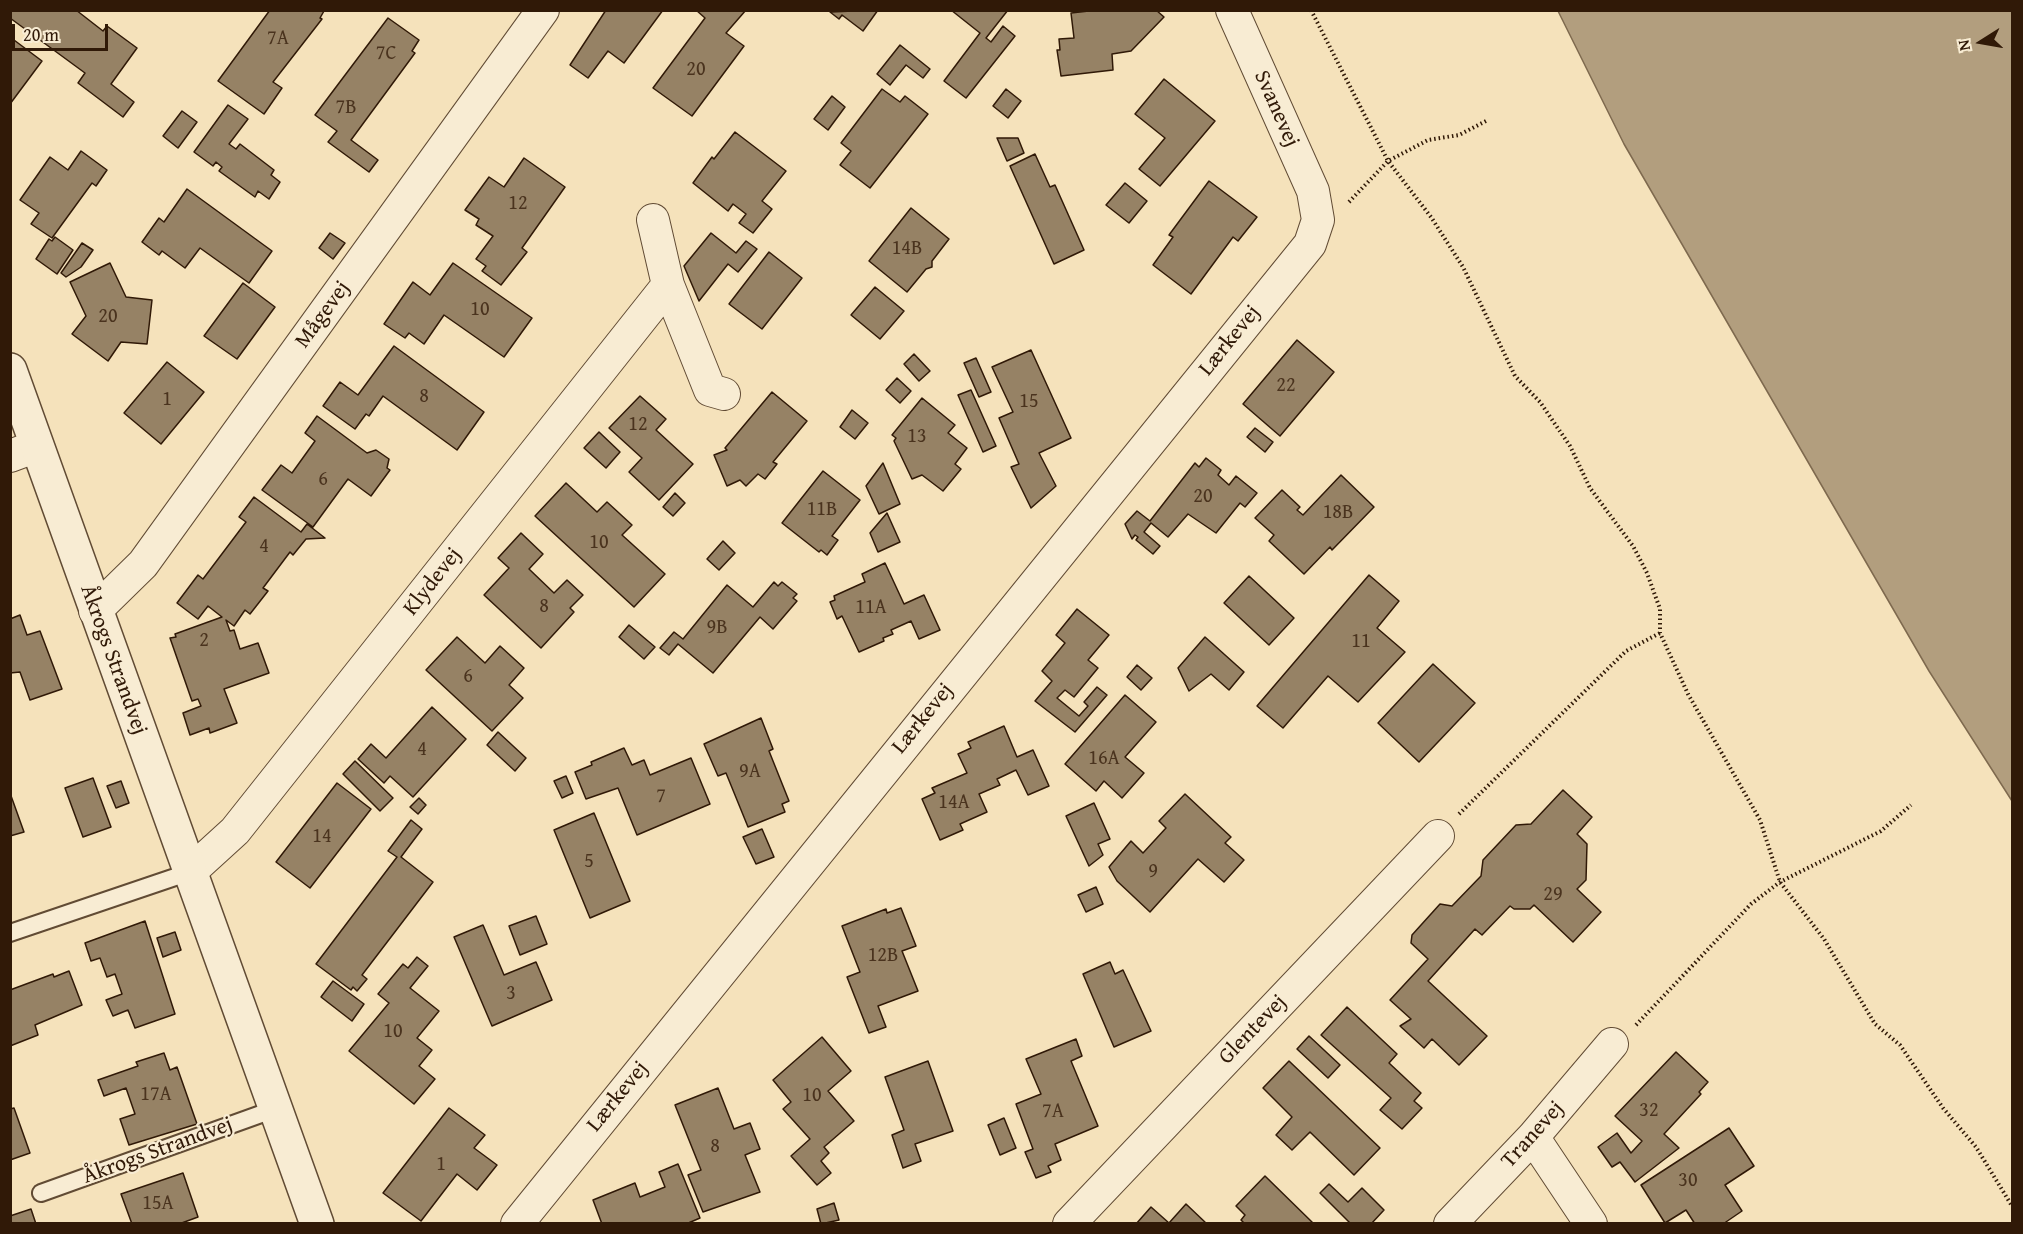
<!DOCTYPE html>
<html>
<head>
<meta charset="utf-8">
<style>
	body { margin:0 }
	#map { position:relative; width:2023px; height:1234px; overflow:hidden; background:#f5e2bb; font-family:"Gentium Book Plus",serif }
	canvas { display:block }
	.frame { position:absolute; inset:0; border:12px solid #301907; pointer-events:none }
	.north { position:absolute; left:1951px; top:12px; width:60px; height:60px; -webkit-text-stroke:4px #f8ecd3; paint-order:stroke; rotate:259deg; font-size:16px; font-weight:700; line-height:24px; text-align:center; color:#301907 }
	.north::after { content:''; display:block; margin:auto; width:21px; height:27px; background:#301907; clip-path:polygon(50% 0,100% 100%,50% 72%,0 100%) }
	.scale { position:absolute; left:12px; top:24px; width:96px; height:27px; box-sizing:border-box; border:3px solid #301907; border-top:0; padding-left:8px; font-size:18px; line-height:21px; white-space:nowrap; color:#301907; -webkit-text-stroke:4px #f8ecd3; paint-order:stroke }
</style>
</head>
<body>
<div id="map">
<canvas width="2023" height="1234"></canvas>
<div class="frame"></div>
<div class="north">N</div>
<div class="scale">20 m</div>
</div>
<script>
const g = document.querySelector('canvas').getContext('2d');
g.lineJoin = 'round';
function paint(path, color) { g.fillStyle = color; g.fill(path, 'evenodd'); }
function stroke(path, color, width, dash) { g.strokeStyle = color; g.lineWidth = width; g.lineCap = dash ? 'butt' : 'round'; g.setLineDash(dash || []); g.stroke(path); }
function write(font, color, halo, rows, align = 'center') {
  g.font = font + ' "Gentium Book Plus",serif'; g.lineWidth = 4.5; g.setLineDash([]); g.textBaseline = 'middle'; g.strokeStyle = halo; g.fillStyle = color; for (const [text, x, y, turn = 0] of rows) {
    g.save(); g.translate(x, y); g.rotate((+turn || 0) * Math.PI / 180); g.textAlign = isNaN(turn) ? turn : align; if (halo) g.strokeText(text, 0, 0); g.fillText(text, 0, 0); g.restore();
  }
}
const water = new Path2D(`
	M1558,11H2012V801L1929,671L1624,144Z`);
paint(water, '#b29e7e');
stroke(water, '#7e694e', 1.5);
const building = new Path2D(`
	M10,10H76L103,31L107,26L137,48L111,84L134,102L123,117L78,83L85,73L10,18Z
	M270,10L324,11L320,18L322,19L273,82L282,88L264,114L218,81Z
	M606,10H663L624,63L608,51L588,78L570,65Z
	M746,10L726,33L744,46L692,116L653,88L705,18L696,10Z
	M878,10L863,31L842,15L839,19L830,12Z
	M951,10H1008L986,38L991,42L1003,26L1015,36L966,98L944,81L980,33Z
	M1098,10H1156L1164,17L1131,51L1112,54L1113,70L1061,76L1057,50H1060L1059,39L1074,38L1071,13Z
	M388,18L419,40L412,51L415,53L351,140L378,160L369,172L328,142L337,131L315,115Z
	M10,37L42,61L10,104Z
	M900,45L930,69L923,78L906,65L890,85L877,74Z
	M1164,79L1215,121L1160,186L1139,169L1165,138L1135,114Z
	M882,89L900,102L905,96L928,114L870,188L840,165L851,151L841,143Z
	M1006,89L1021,101L1008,118L993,106Z
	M832,96L845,107L828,130L814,119Z
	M228,105L248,119L229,144L236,149L240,144L274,170L271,175L280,182L269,199L258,191L255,197L219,171L222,167L216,162L213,166L194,152Z
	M182,111L197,122L178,148L163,136Z
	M735,132L786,171L762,201L772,209L753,233L739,223L746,214L733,204L728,211L693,183L712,157L714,159Z
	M997,138H1018L1024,153L1007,161Z
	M81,151L107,170L96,186L92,183L52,238L31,224L39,213L20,200L50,157L68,170Z
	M1035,154L1050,187L1055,185L1084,250L1054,264L1010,166Z
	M524,158L565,187L522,248L527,252L501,285L482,271L486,266L476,259L493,236L476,225L479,219L465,210L489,177L504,187Z
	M1209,181L1257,217L1238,241L1233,237L1191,294L1153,265L1173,237L1169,235Z
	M1125,183L1147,201L1129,223L1106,205Z
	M187,189L272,251L249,283L200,248L185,268L162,251L159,255L142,242L159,218L164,222Z
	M911,208L949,239L932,261V267L926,269L907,292L869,261Z
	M330,233L345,243L333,259L319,248Z
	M711,233L736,253L746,241L757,249L738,272L728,264L699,301L684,266Z
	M55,237L73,250L57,274L36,259L49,239L52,241Z
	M82,243L93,250L81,267L66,277L61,273Z
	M769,252L802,278L762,329L729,304Z
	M110,263L126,297L152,300L147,344L121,342L108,361L72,334L86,316L70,282Z
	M453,263L532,318L504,357L444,315L424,344L409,333L405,338L384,324L413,282L430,295Z
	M243,283L275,307L237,359L204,336Z
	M875,287L904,311L880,339L851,315Z
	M1297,340L1334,372L1280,436L1243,404Z
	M394,346L484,412L457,450L383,396L369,416L366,414L355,429L323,406L340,382L358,395Z
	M1031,350L1071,438L1039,453L1056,486L1031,508L1011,467L1019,464L999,418L1013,412L992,367Z
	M914,354L930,371L919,381L904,364Z
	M976,358L991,392L979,397L964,363Z
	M167,362L204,392L161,444L124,413Z
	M897,378L911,391L900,403L886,390Z
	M971,390L996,446L983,452L958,395Z
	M772,392L807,421L773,462L777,464L765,479L758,474L746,486L740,480L727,486L714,455L727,450L725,448Z
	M640,396L666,419L656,430L693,464L659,500L629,472L642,458L609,428Z
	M922,398L955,425L948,433L967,448L955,464L961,469L943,491L922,475L912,479L894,441L896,438L892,435Z
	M852,410L868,423L855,439L840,427Z
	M317,416L367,453L376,450L389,459L387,468L390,470L371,496L348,479L313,527L262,490L281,465L292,473L315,441L305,433Z
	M1255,428L1273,442L1265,452L1247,437Z
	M599,432L620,452L606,468L584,448Z
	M1206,458L1221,470L1218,475L1229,485L1236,476L1257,493L1245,507L1240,503L1216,533L1188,514L1168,537L1151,523L1144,532L1160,546L1153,554L1136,540L1138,537L1135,535L1132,539L1125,524L1137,511L1150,521L1195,463L1199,467Z
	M883,463L900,504L879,514L866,486Z
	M823,471L860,500L832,536L838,540L827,555L821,550L819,552L782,523Z
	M1341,475L1374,507L1332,550L1330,547L1304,574L1269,541L1274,535L1255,518L1282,490L1300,507L1297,510L1303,515Z
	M566,483L597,512L607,502L632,525L622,535L665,574L634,607L535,516Z
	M675,493L685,503L673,516L663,507Z
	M254,497L301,532L307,524L325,538L306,539L293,555L290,552L263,588L268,591L250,614L245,610L234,626L226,620L230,631L234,630L240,649L258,643L269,673L224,689L237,723L210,733L209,728L190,735L183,713L201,706L198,699L192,701L170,638L176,637L175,634L222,617L208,606L198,619L177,603L198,575L203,579L246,522L239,517Z
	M887,513L900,542L878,552L870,533Z
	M521,533L543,554L529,569L554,593L567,580L583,595L570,608L574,612L541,648L484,595L509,568L498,558Z
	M723,541L735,553L719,570L707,559Z
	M885,563L904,604L924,595L940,630L919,639L911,621L891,630L893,634L883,638L884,641L859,652L842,616L837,619L830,602L835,600L834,596L865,582L862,574Z
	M1369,575L1399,601L1377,628L1405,652L1358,702L1328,676L1283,728L1257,706Z
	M1249,576L1294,618L1269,645L1224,603Z
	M774,582L778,586L782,582L797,594L793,598L797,601L773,629L760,617L713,673L678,644L669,655L660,648L674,632L683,639L727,585L753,607Z
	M1077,609L1109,635L1088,660L1098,668L1074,697L1065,690L1057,698L1079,716L1088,706L1084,702L1097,687L1107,695L1075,732L1035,701L1052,681L1042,671L1065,643L1056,635Z
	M20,615L27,635L40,631L62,689L30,700L20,672L10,673V619Z
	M629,625L655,647L644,659L619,637Z
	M457,637L485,663L500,646L524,668L509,685L523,698L492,731L426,670Z
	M1205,637L1244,672L1229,690L1211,674L1189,691L1178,668Z
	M1433,664L1475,703L1419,762L1378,723Z
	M1137,665L1152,678L1141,690L1127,677Z
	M1125,695L1156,722L1125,757L1144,773L1122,798L1104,781L1096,791L1065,764Z
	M432,707L466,739L413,797L390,776L384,783L358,759L371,744L386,758Z
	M761,718L773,749L769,751L789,801L782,804L785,812L748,827L726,773L718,776L704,744Z
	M1004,726L1017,757L1033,750L1049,786L1028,795L1016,770L997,779L1000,785L979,794L987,812L960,824L963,830L940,840L922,799L935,793L932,788L967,773L958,754L971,748L968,742Z
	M498,732L526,758L515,771L487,745Z
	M624,748L632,765L644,760L650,775L691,758L710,804L637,835L618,788L586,799L575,772L592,765L591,762Z
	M355,761L393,798L380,811L343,774Z
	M566,776L573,793L562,798L554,781Z
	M93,778L111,827L83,837L65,788Z
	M121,781L129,803L116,808L107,786Z
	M337,783L371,809L310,888L276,862Z
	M1563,790L1592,817L1577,834L1587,844L1586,880L1577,889L1601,912L1573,942L1534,905L1530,909H1514L1510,906L1482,935L1475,929L1428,981L1487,1036L1459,1065L1432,1039L1424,1048L1400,1026L1411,1019L1390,1000L1428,959L1411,943L1412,935L1440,904L1452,906L1481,876L1483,860L1516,825L1531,824Z
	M10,793L24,832L10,836Z
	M1185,794L1231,837L1225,843L1244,860L1224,882L1198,859L1150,912L1117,881L1109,867L1131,841L1143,853L1166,828L1159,821Z
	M419,798L426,805L418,814L410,807Z
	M1094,803L1110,839L1098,844L1103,855L1089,866L1066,816Z
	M594,813L630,901L590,918L554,830Z
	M411,820L422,829L401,857L433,882L362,975L367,979L357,991L353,987L351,990L316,964L397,857L388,851Z
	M762,829L774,857L756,864L743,837Z
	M1096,887L1103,904L1086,912L1078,895Z
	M901,908L916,946L902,951L918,991L878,1006L886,1027L869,1033L847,977L860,972L842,926L886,909L887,913Z
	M536,916L547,944L520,955L509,926Z
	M145,921L175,1014L135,1028L128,1010L113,1016L106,1000L122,994L115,974L107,977L100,958L91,961L85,943Z
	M483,925L504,975L536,962L552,1000L492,1026L454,937Z
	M175,932L181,950L163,957L157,938Z
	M417,957L428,966L410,988L439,1011L417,1038L432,1050L419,1066L435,1079L414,1104L349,1051L389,1003L378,994L403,964L408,968Z
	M1110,962L1115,974L1123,970L1151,1031L1114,1047L1083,974Z
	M69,971L82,1005L35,1025L38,1035L10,1046V990L53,974L54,977Z
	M333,981L364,1004L352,1021L321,997Z
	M1347,1007L1397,1054L1389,1063L1421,1093L1414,1101L1422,1108L1402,1129L1380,1110L1391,1098L1321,1035Z
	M1309,1036L1340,1065L1328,1078L1297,1049Z
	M822,1037L851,1071L828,1091L854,1121L824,1147L829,1153L821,1161L831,1173L817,1185L791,1156L810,1139L783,1109L791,1102L773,1080Z
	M1076,1039L1082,1056L1071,1061L1098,1126L1055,1144L1061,1160L1048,1166L1051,1172L1036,1178L1025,1152L1033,1149L1016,1104L1041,1094L1026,1059Z
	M1676,1052L1708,1082L1699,1092L1701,1094L1664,1134L1679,1148L1635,1182L1620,1162L1612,1167L1598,1147L1617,1133L1631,1153L1642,1141L1615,1116Z
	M164,1053L170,1070L177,1067L197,1124L129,1145L120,1119L135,1114L126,1088L104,1096L98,1080L138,1066L136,1062Z
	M928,1061L953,1131L915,1144L921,1161L903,1168L892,1135L904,1130L885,1077Z
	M1289,1061L1380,1148L1354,1175L1310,1132L1292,1150L1276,1135L1292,1117L1263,1088Z
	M718,1088L734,1129L750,1123L760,1149L745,1155L760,1192L703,1212L688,1175L701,1170L675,1105Z
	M14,1108L30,1153L10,1160V1109Z
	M449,1108L485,1135L474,1148L497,1165L477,1190L457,1174L421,1221L383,1193Z
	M1004,1118L1016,1148L1000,1155L988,1125Z
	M1729,1128L1754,1166L1725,1185L1742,1211L1723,1224H1695L1686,1210L1665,1223L1641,1185Z
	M678,1164L700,1218L686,1224H602L593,1200L635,1183L640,1197L665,1187L659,1172Z
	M183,1173L198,1217L179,1224H132L121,1194Z
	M1265,1176L1314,1224H1245L1241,1220L1245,1215L1236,1206Z
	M1329,1184L1348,1202L1362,1188L1384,1210L1371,1224H1351L1320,1193Z
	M834,1203L839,1220L821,1224L817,1209Z
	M1186,1204L1207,1224H1136L1151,1207L1169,1223Z
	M31,1209L36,1224H10V1216Z`);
paint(building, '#968265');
stroke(building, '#301907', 1.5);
const service = new Path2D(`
	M10,933L190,872
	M41,1193L275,1109`);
const minor = new Path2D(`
	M653,220L668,285L710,390L724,394
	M10,456L37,446
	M95,611L143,564L543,10
	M190,872L235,831L668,285
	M1533,1137L1591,1224
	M517,1224L1310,244L1318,220L1313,191L1232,10
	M1069,1224L1438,836
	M1450,1224L1533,1137L1612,1044`);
const tertiary = new Path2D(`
	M10,370L317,1224`);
stroke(service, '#614b34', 20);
stroke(minor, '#614b34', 34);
stroke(tertiary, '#614b34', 36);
stroke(new Path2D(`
	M1311,10L1388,161L1431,217L1463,267L1515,376L1540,402L1570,446L1590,488L1633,546L1647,573L1660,609V633L1688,694L1760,820L1780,882L1824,939L1875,1024L1900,1045L1943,1108L1976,1147L2012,1206
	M1349,202L1388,161L1428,140L1459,135L1488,120
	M1459,814L1626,651L1660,633
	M1636,1025L1751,904L1780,882L1881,831L1911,805`), '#301907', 4, [1.5, 3]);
stroke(service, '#f8ecd3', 16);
stroke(minor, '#f8ecd3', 32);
stroke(tertiary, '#f8ecd3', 33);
write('20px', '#4a331e', null, [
	["7A",278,39],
	["7C",386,54],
	["20",696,70],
	["7B",346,108],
	["12",518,204],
	["14B",907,249],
	["10",480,310],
	["20",108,317],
	["22",1286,386],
	["8",424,397],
	["1",167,400],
	["15",1029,402],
	["12",638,425],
	["13",917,437],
	["6",323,480],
	["20",1203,497],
	["11B",822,510],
	["18B",1338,513],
	["10",599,543],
	["4",264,547],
	["8",544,607],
	["11A",871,608],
	["9B",717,628],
	["2",204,641],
	["11",1361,642],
	["6",468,677],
	["4",422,750],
	["16A",1104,759],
	["9A",750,772],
	["7",661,797],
	["14A",954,803],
	["14",322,837],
	["5",589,862],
	["9",1153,872],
	["29",1553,895],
	["12B",883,956],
	["3",511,994],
	["10",393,1032],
	["17A",156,1095],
	["10",812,1096],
	["32",1649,1111],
	["7A",1053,1112],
	["8",715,1147],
	["1",441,1165],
	["30",1688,1181],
	["15A",158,1204]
]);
write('22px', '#301907', '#f8ecd3', [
	["Svanevej",1276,109,66],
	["Mågevej",323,315,-54],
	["Lærkevej",1230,341,-51],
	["Klydevej",433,582,-52],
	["Åkrogs Strandvej",113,660,70],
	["Lærkevej",923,719,-51],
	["Glentevej",1253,1030,-46],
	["Lærkevej",618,1097,-51],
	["Tranevej",1533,1135,-48],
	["Åkrogs Strandvej",158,1151,-20]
]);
</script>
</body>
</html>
